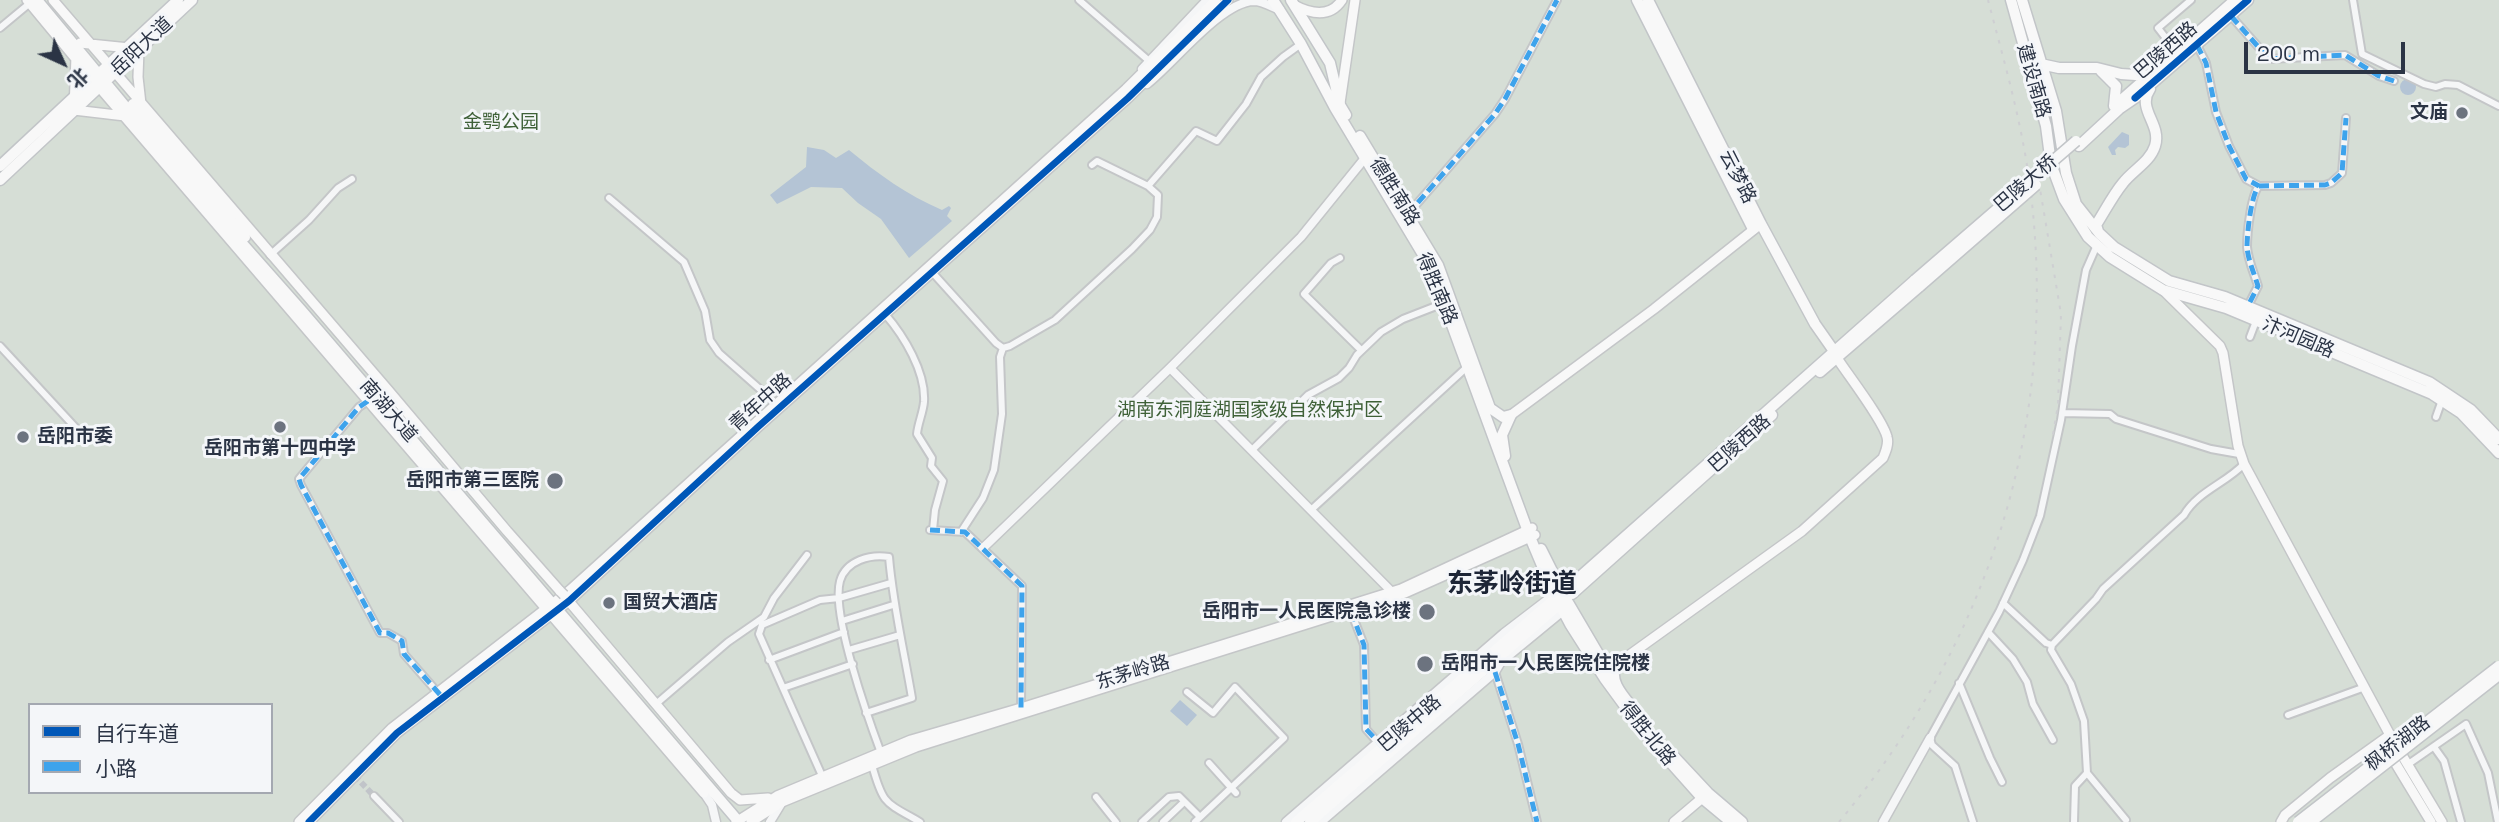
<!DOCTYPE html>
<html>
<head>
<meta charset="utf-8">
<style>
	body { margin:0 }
	#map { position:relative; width:2499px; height:822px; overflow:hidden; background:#e6e8ea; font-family:"Space Grotesk","Noto Sans SC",sans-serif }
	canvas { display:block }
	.legend { position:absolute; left:28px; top:703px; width:245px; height:91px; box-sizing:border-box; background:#f4f6f9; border:2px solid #a4a8b1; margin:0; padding:9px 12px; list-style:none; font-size:21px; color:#2b3445 }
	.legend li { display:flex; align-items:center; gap:14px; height:35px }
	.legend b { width:35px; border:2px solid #a4a8b1 }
	.north { position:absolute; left:28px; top:28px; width:70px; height:70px; -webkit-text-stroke:5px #f4f6f9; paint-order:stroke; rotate:135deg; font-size:19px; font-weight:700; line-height:28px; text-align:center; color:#2b3445 }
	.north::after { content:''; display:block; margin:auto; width:24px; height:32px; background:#2b3445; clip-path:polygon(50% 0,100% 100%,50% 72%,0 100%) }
	.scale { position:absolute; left:2244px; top:42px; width:161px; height:32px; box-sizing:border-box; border:4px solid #2b3445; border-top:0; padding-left:9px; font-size:21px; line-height:24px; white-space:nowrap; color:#2b3445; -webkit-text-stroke:5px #f4f6f9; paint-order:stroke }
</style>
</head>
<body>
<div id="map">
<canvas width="2499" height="822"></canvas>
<ul class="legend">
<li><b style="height:9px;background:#0057b8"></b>自行车道</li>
<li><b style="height:9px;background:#3ea3ec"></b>小路</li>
</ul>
<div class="north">北</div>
<div class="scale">200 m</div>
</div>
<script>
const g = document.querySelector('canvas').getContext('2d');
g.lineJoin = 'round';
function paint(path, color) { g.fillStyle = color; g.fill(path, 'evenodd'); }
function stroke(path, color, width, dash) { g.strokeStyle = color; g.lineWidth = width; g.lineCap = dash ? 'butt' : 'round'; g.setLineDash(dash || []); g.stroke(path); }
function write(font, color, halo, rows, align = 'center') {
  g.font = font + ' "Space Grotesk","Noto Sans SC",sans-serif'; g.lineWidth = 6; g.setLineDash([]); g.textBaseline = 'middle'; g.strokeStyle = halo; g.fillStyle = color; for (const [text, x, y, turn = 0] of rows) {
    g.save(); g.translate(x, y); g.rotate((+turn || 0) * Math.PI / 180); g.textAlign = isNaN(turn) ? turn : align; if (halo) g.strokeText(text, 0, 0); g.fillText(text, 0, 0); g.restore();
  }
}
paint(new Path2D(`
	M0,0H2499V822H0ZM30,705H271V792H30Z`), '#d6ded6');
paint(new Path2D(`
	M2400 87a8 8 0 1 1 16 0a8 8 0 1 1-16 0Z
	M2122,132L2129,135V145L2125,148L2118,147L2115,150L2116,155H2112L2108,147Z
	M807,147L824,150L836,158L849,150C878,174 907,195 942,210L949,206L951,208L947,216L952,221L909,258L881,219L858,203L842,188L811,187L777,204L770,195L806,167Z
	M1180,700L1197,715L1187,726L1170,711Z`), '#b4c4d5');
stroke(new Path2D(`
	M355,776L374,796`), '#c1c4c9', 6, [6, 3]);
const minor = new Path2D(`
	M1079,0L1148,60
	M2353,0L2362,54L2424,84L2436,87L2445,84L2458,85L2499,106
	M2231,16L2269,59L2345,55L2379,76L2394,81
	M0,28L30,3
	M2197,45L2206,63L2216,112L2229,146L2246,179L2259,186C2251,194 2247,234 2247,247C2248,260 2254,273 2258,286L2248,306
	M2176,51L2158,28L2191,0
	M1092,165L1097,161L1148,186L1196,131L1217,141L1246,104L1261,77L1283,57L1301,44
	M2259,186L2325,185L2331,183L2342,173L2346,118
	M609,198L684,262L705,311L710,340L719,353L779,406
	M1408,214L1495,114L1505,99L1557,0
	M270,255L309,220L338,188L352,179
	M1340,258L1331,263L1304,294L1361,350
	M932,272L996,343L1003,348L1010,346L1055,320L1132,249L1150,230L1157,217L1158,195L1148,186
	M885,314C904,336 926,372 924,402C923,413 918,423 917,434L932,458L931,466L943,481L935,510L933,530
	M2250,337L2256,321
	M0,346L86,439
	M368,401L359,407L299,479L301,485L380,633H388L402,641L404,654L439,694
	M2062,413L2110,414L2116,419L2211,449L2239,454
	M2436,417L2442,400
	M1252,450L1308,395L1339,378L1349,368L1357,355L1381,332L1403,319L1444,303
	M1311,510L1467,367
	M930,530L965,532L1022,586L1021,708
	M961,532L983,498L994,470L1002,414L1000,357L1003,348
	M2003,603L2046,643L2052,645L2096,599L2103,589L2184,515C2197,492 2226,483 2244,464
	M1351,612L1364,645L1366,729L1380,745
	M842,621L893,605
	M1988,632L2013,659L2027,682L2033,704L2053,740
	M2052,645L2051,650L2071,684L2084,721L2087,773L2075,786L2074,822
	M849,650L900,635
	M769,660L844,632
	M1495,672L1518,744L1537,822
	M1959,683L1990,758L2002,782
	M783,688L853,664
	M1187,692L1213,713L1235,687L1284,738L1195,822
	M656,704L728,642L764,617L774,598L807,555
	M866,713L912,698C904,651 893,605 889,557C871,554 846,560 840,581C831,614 868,718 881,753
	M2288,715L2365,687
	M2434,747L2444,761L2461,822
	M1209,763L1236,793
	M872,765C883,805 885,802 920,822
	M2407,765L2466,724L2488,773L2498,822
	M2087,773L2126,820
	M823,778L759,634L762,625L820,600L839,598L891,583
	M374,796L399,822
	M1096,797L1116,822
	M1142,822L1169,797L1179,796L1200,817
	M1163,822L1184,802
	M1973,822L1955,766L1932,745L1930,738L1999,612L2023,560L2040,516L2061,420L2072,346L2086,270L2097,245`);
const tertiary = new Path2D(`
	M1142,69L1207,0
	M1147,84C1175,62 1221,2 1254,1C1262,1 1272,7 1280,10
	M1170,368L1394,594
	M983,548L1170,368L1301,237L1365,158
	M704,793L712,805L716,822
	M770,822L781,804
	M1286,822L1504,633L1551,597
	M1321,822L1495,672L1501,662L1563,611L1564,607
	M1883,822L1930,738`);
const secondary = new Path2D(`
	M27,0L99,87L704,793
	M53,0L388,390L507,531L560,591
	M1294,5C1311,14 1330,18 1342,0
	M80,43L139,49L138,77L141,104
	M76,56L74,110L125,116
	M1340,103L1355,0
	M2163,290L2220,346L2223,353L2238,446L2244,464L2390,735L2442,822
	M1511,415L1654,309L1757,227
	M567,599L731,793L740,800L768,798
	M1617,664L1802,531L1883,458C1886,451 1889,444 1887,437C1883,420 1848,375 1837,358
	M2382,741L2431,822
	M299,822L392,728L570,590L1126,89L1216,0
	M309,822L397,733L569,601L759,426L1128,98L1228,0
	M736,822L777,796L911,740L1021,708L1401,589L1532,528
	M751,822L782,802L916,747L1405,593L1535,535
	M1674,822L1707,794
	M2281,822L2285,815L2330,778L2390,735`);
const primary = new Path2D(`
	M37,0L187,181L302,311L739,822
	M1273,0L1301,44L1335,108L1431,268L1530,537L1554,594L1570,624L1605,679L1646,735L1702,798L1731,822
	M1291,0L1330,63L1340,105L1346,115
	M1637,0L1753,229
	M1648,0L1761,224L1815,324L1836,354
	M2011,0L2046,126L2051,164L2064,199L2088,237L2110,257L2163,290L2226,308L2432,394L2461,413L2499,453
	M2022,0L2056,111L2066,173L2076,204L2099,233L2114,247L2169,281L2225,297L2429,382L2471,410L2499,439
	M2036,63L2059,68H2097L2121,74L2150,76
	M2101,71L2116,86L2114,106
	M2118,103L2235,0
	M133,104L245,237
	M1360,136L1438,265L1490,408L1503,417L1511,415L1502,435L1505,456
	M2079,146L2119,109L2135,98L2248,0
	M0,166L178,0
	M0,180L192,0
	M2098,231L2096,225C2105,211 2113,195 2123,183C2133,170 2150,162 2155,146C2162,124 2136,109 2150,89
	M1820,372L1920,286
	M1541,549L1566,599L1613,679V690
	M1572,594L1772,415
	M1601,661L1612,665L1617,664C1607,679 1623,696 1633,708
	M1665,747L1708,793L1742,822
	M1296,822L1556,598L1915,280
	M1310,822L1555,608`);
stroke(minor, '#c4c6c8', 10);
stroke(tertiary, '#c4c6c8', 11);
stroke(secondary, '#c4c6c8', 12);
stroke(primary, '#c2c5c8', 13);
stroke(minor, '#f5f6f7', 6);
stroke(tertiary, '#f5f6f7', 8);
stroke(secondary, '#f8f8f8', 9);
stroke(primary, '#f8f8f8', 10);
stroke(new Path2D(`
	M2037,171L2061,314L2058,405L2052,440
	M1839,822C1990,641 2060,421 2030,186C2022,123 2004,61 1988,0`), '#cecfd2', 2, [3.5, 7]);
const secondaryBridge = new Path2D(`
	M560,591L564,595`);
const primaryBridge = new Path2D(`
	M1915,280L2076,141
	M1920,286L2036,185
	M2298,822L2499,666
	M2311,822L2499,675`);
stroke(secondaryBridge, '#c4c6c8', 12, []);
stroke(primaryBridge, '#c2c5c8', 13, []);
stroke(secondaryBridge, '#f8f8f8', 9);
stroke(primaryBridge, '#f8f8f8', 10);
stroke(new Path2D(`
	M2231,16L2269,59L2345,55L2379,76L2394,81
	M2197,45L2206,63L2216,112L2229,146L2246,179L2259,186C2251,194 2247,234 2247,247C2248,260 2254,273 2258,286L2248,306
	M2259,186L2325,185L2331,183L2342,173L2346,118
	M1408,214L1495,114L1505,99L1557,0
	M368,401L359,407L299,479L301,485L380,633H388L402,641L404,654L443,698
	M930,530L965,532L1022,586L1021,708
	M1351,612L1364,645L1366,729L1383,747
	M1495,672L1518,744L1537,822`), '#3ea3ec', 5, [10, 5]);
stroke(new Path2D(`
	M2135,98L2248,0
	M309,822L397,733L569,601L759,426L1128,98L1228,0`), '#0057b8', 7);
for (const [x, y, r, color] of [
	[2462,113,7,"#6c737f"],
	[280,427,7,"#6c737f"],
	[23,437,7,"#6c737f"],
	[555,481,9,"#6c737f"],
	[609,603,7,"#6c737f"],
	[1427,612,9,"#6c737f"],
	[1425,664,9,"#6c737f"]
]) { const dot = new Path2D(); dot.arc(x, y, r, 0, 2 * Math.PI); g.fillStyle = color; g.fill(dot); stroke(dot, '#f4f6f9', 2.5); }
write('19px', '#2b3445', '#f4f6f9', [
	["岳阳大道",142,47,-43],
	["巴陵西路",2166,51,-41],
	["建设南路",2033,81,74],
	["云梦路",1737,177,63],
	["巴陵大桥",2026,184,-41],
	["德胜南路",1394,192,58],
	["得胜南路",1436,289,67],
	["汴河园路",2298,338,23],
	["青年中路",761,403,-42],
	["南湖大道",388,411,49],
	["巴陵西路",1740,444,-42],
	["东茅岭路",1133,673,-17],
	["巴陵中路",1410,724,-41],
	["得胜北路",1647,734,51],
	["枫桥湖路",2398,744,-38]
]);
write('bold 19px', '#2b3445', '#f4f6f9', [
	["文庙",2448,113],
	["岳阳市委",37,437,"left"],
	["岳阳市第十四中学",280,449,"center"],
	["岳阳市第三医院",539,481],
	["国贸大酒店",623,603,"left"],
	["岳阳市一人民医院急诊楼",1411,612],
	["岳阳市一人民医院住院楼",1441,664,"left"]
], 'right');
write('19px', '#3f6138', '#f4f6f9', [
	["金鹗公园",501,123],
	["湖南东洞庭湖国家级自然保护区",1250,411]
]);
write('bold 26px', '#1d2536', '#f4f6f9', [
	["东茅岭街道",1512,585]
]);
</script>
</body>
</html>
